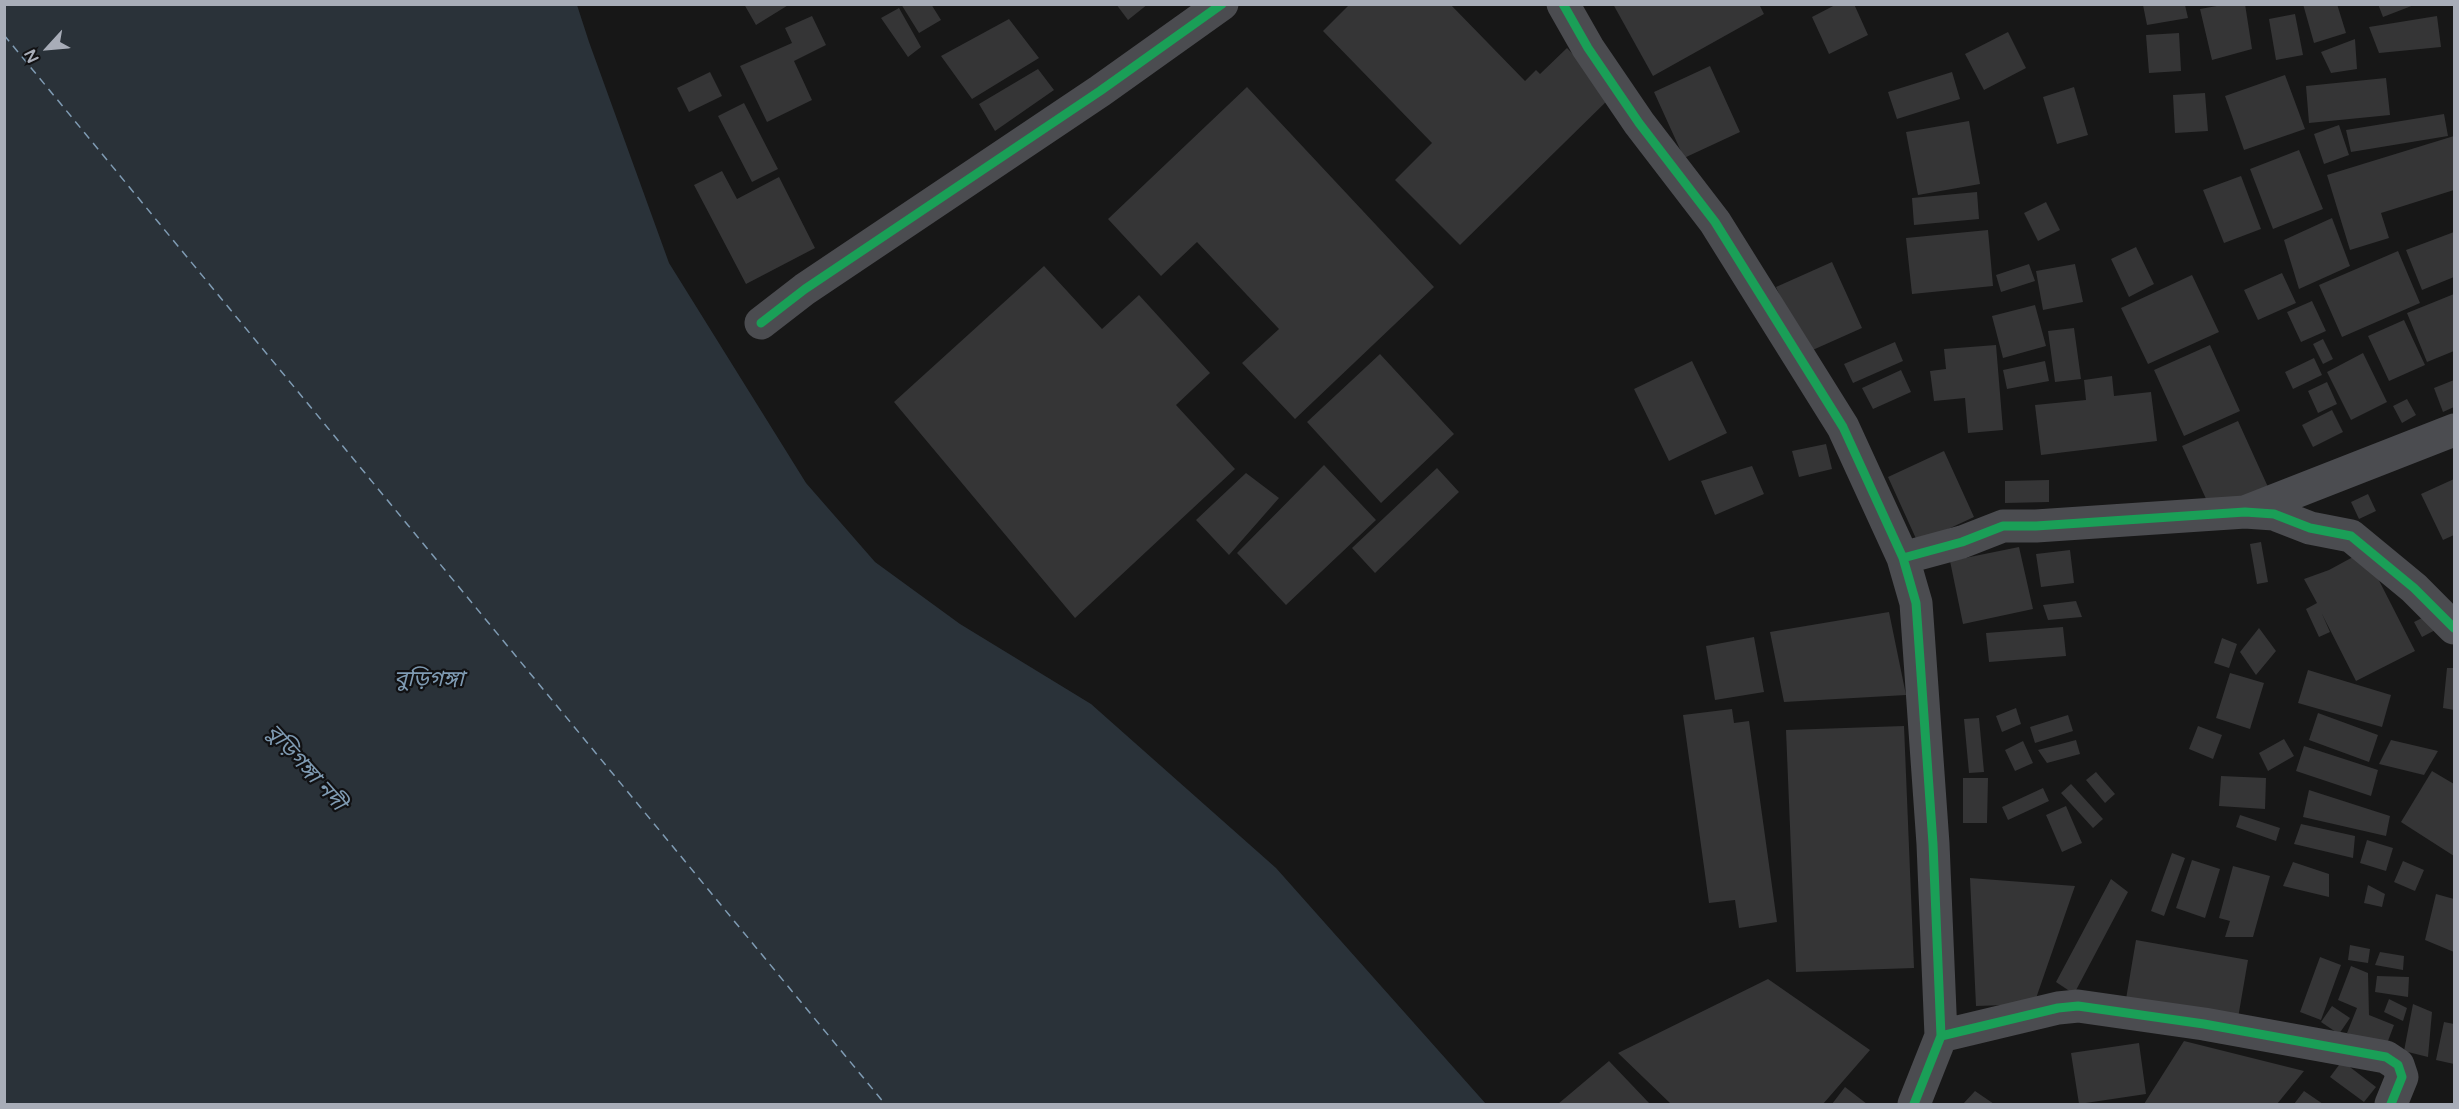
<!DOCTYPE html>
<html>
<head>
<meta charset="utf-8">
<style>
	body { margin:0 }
	#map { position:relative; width:2459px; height:1109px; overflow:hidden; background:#171717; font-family:"Varela Round",sans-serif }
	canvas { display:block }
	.frame { position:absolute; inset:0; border:6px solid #a8adb8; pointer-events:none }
	.north { position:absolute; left:18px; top:18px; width:60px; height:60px; -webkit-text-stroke:4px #111113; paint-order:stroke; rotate:244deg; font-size:16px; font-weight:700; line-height:24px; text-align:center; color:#a8adb8 }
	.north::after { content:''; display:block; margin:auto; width:21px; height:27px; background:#a8adb8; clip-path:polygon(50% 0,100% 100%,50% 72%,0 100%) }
</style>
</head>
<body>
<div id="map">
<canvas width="2459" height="1109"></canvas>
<div class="frame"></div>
<div class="north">N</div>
</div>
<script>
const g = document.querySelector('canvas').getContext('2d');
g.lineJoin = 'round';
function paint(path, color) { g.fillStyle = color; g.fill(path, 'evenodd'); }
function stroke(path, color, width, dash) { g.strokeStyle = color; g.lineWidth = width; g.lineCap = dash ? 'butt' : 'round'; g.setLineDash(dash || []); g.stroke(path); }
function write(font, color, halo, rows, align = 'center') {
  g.font = font + ' "Varela Round","Noto Sans Bengali",sans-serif'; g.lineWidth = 4.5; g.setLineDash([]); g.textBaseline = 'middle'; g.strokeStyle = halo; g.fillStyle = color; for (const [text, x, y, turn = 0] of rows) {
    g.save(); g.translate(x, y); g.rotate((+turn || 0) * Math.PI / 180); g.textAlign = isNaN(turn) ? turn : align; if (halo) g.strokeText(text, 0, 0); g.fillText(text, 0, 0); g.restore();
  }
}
paint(new Path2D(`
	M5,4L577,5L589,42L669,263L806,483L875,562L960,624L1091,704L1276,868L1486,1104H5Z`), '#2a3239');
stroke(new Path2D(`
	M4,35L885,1104`), '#7f9bb3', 1.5, [8, 6]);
paint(new Path2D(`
	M744,4H790L756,25Z
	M901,4H931L941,20L919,33Z
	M1116,4H1148L1128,20Z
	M1350,4H1450L1525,81L1536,70L1540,74L1567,48L1613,95L1460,245L1395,180L1432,143L1323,31Z
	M1613,4H1759L1764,14L1653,76Z
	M1837,4H1854L1868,35L1829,54L1812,17Z
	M2228,4H2245L2252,49L2212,60L2200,9Z
	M2303,4H2337L2346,33L2314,43Z
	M2378,4H2414V5L2383,17Z
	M2143,5H2185L2188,18L2147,25Z
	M899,8L921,47L908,57L881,18Z
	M2295,14L2303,55L2276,60L2269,19Z
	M812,16L826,45L794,61L812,100L767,122L740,66L792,43L785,28Z
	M2437,16L2441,47L2379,53L2369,27Z
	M1009,19L1039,58L972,99L941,56Z
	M2008,32L2026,68L1984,90L1965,54Z
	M2179,33L2181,71L2149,73L2146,35Z
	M2355,39L2357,69L2331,73L2321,52Z
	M1710,66L1740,132L1684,158L1654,92Z
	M1038,69L1054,90L995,131L979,104Z
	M710,72L722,96L689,112L677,88Z
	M1952,72L1960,99L1897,119L1888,92Z
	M2285,75L2305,129L2244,150L2225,96Z
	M2386,78L2390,115L2309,123L2306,86Z
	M1247,87L1434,287L1295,419L1242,363L1279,329L1197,242L1161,276L1108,219Z
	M2074,87L2088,135L2057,144L2043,97Z
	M2205,93L2208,131L2175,133L2173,95Z
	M744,103L778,169L752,182L718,116Z
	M2444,114L2448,136L2351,152L2346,130Z
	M1969,121L1980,184L1918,195L1906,132Z
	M2339,125L2349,155L2324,164L2314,134Z
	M2454,136V190L2381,213L2389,238L2350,250L2327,175Z
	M2299,150L2323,209L2273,229L2250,169Z
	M722,171L737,199L779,177L815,248L746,284L694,185Z
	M2241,176L2261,229L2224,243L2203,190Z
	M1977,192L1979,219L1914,225L1912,198Z
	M2046,202L2060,230L2038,241L2024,213Z
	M2332,218L2350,266L2299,289L2284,240Z
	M1988,230L1993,286L1912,294L1906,238Z
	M2454,232V277L2422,290L2406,250Z
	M2136,247L2154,284L2129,297L2111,259Z
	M2398,251L2420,303L2342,337L2319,285Z
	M1832,262L1862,328L1806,353L1776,287Z
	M2029,264L2035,281L2001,292L1996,275Z
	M2075,264L2083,302L2043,310L2036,271Z
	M1044,266L1102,329L1139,295L1210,373L1176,405L1235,469L1075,618L894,402Z
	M2282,273L2296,303L2258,320L2244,290Z
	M2192,275L2219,332L2148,364L2121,308Z
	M2454,294V351L2427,362L2407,313Z
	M2312,301L2326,331L2301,342L2287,312Z
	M2035,305L2046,346L2003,358L1992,316Z
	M2404,320L2425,365L2389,381L2368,336Z
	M2074,328L2081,379L2055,382L2048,331Z
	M2323,339L2333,359L2323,364L2313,344Z
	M1895,342L1903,361L1853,383L1844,364Z
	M1996,345L2003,430L1968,433L1965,398L1934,401L1930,371L1946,369L1944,349Z
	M2210,345L2240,411L2184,436L2154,370Z
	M2363,353L2387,402L2351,420L2327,372Z
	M1380,354L1454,434L1381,503L1307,422Z
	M2314,358L2322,375L2293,389L2285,372Z
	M1692,361L1727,433L1669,461L1634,389Z
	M2045,361L2049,381L2007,389L2003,370Z
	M1901,370L1911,392L1873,409L1862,388Z
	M2112,376L2114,396L2151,392L2157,441L2041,455L2035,405L2086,400L2084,380Z
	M2454,380V407L2443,412L2434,388Z
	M2327,382L2337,404L2318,413L2308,391Z
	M2407,399L2416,415L2402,423L2393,406Z
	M2332,410L2343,432L2313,447L2302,425Z
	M2238,421L2268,487L2212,512L2182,446Z
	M1826,444L1832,469L1799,477L1792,451Z
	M1944,451L1974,517L1918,543L1888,477Z
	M1324,465L1376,520L1286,605L1237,553Z
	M1752,466L1764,494L1715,515L1701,481Z
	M1437,468L1459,492L1375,573L1352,548Z
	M1246,473L1279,498L1229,555L1196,520Z
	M2454,479V535L2443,540L2421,494Z
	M2049,480V502L2005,503V481Z
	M2368,494L2376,511L2359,519L2351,502Z
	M2261,542L2268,582L2257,584L2250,544Z
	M2019,547L2033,609L1963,624L1950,561Z
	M2070,550L2074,583L2041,587L2036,554Z
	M2364,551L2415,651L2356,681L2322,614L2330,632L2319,637L2306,609L2317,603L2304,579L2329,570Z
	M2076,601L2082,617L2048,620L2043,605Z
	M1889,612L1906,695L1784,702L1770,632Z
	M2434,612L2441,627L2422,637L2414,622Z
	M2063,627L2066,656L1989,662L1986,633Z
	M2259,628L2276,651L2256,675L2240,652Z
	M1754,637L1764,692L1715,700L1706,646Z
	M2222,638L2237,644L2229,668L2214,663Z
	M2447,668H2454V710L2443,708Z
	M2308,670L2391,695L2382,727L2298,703Z
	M2230,673L2264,683L2250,729L2216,718Z
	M2016,708L2021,724L2002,732L1996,716Z
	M1732,709L1734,723L1749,721L1777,922L1739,928L1735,900L1709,903L1683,715Z
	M2318,713L2378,735L2369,762L2309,740Z
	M2068,715L2073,731L2035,743L2030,727Z
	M1979,718L1984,772L1969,773L1964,719Z
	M1904,726L1914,968L1796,972L1786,730Z
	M2198,726L2222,735L2213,759L2189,749Z
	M2284,739L2294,756L2268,771L2259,753Z
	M2076,740L2080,754L2047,763L2038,750Z
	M2391,740L2438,751L2424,775L2379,764Z
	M2023,741L2033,763L2015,771L2005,750Z
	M2304,746L2378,770L2371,796L2296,771Z
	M2432,771L2454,784V856L2401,822Z
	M2096,772L2115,794L2105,803L2086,780Z
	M2221,776L2266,778L2265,809L2219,806Z
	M1963,778H1988L1987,823H1963Z
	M2071,784L2103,819L2093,828L2061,793Z
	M2043,788L2049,801L2008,820L2002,807Z
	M2309,790L2390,816L2386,836L2303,817Z
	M2066,806L2082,843L2062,852L2046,815Z
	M2240,815L2280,828L2276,841L2236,827Z
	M2301,824L2355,836L2353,858L2294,844Z
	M2367,840L2393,848L2386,871L2360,863Z
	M2172,853L2185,858L2164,916L2151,911Z
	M2192,860L2220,869L2205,918L2176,908Z
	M2403,861L2424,870L2415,891L2394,882Z
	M2293,862L2329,874V897L2283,886Z
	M2233,866L2270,876L2253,937H2225L2230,921L2219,918Z
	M1970,878L2075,886L2034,1004L1976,1006Z
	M2111,879L2128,892L2074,994L2056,982Z
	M2368,885L2385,894L2382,907L2364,903Z
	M2436,894L2454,899V952L2425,940Z
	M2136,940L2248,960L2238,1018L2126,999Z
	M2350,945L2370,949L2368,963L2348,960Z
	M2380,952L2404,956L2403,970L2375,965Z
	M2320,957L2341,965L2321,1020L2300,1012Z
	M2351,966L2368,973L2369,1015L2394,1025L2385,1049L2347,1033L2357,1008L2338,1000Z
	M2377,976L2409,977L2408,997L2375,992Z
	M1768,979L1870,1050L1823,1104H1671L1618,1053Z
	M2389,999L2407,1008L2403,1021L2384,1012Z
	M2413,1004L2432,1012L2428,1057L2404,1051Z
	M2332,1006L2350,1018L2339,1034L2321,1022Z
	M2444,1022L2454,1024V1064L2436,1060Z
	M2184,1041L2304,1071L2277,1104H2144Z
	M2139,1043L2146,1094L2079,1104L2071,1053Z
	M1609,1061L1650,1104H1558Z
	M2342,1061L2376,1087L2364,1102L2330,1077Z
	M1845,1087L1867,1104H1832Z
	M1975,1091L1994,1104H1963Z
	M2304,1091L2323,1104H2294Z`), '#353536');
stroke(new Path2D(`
	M1563,4L1588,48L1639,123L1715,222L1843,427L1903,558L1962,542L2003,526H2036L2245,512L2274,514L2310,528L2351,536L2414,588L2454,628
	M761,323L805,289L1100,91L1222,4
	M2247,511L2454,430
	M1903,558L1916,603L1933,844L1941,1036L1914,1104
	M1941,1036L2058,1008L2078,1006L2204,1024L2386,1057L2398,1065L2402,1077L2391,1104`), '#4b4c50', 33);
stroke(new Path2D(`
	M1563,4L1588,48L1639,123L1715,222L1843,427L1903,558L1962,542L2003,526H2036L2245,512L2274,514L2310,528L2351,536L2414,588L2454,628
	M761,323L805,289L1100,91L1222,4
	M1903,558L1916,603L1933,844L1941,1036L1914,1104
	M1941,1036L2058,1008L2078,1006L2204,1024L2386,1057L2398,1065L2402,1077L2391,1104`), '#1a9f57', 9);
write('italic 22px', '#7f9bb3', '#111113', [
	["বুড়িগঙ্গা",429,680],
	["বুড়িগঙ্গা নদী",305,768,48]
]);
</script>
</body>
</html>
